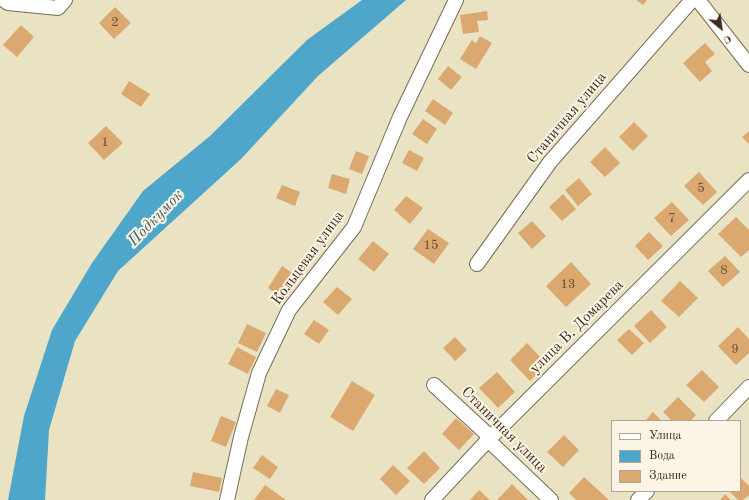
<!DOCTYPE html>
<html>
<head>
<meta charset="utf-8">
<style>
	body { margin:0 }
	#map { position:relative; width:749px; height:500px; overflow:hidden; background:#eae3c3; font-family:"Old Standard TT",serif }
	canvas { display:block }
	.legend { position:absolute; left:611px; top:420px; width:130px; height:72px; box-sizing:border-box; background:#fcf5e5; border:1px solid #afa495; margin:0; padding:5px 7px; list-style:none; font-size:12px; color:#3b2a1e }
	.legend li { display:flex; align-items:center; gap:8px; height:20px }
	.legend b { width:20px; border:1px solid #afa495 }
	.north { position:absolute; left:701px; top:8px; width:40px; height:40px; -webkit-text-stroke:3px #fcf5e5; paint-order:stroke; rotate:151deg; font-size:11px; font-weight:700; line-height:16px; text-align:center; color:#3b2a1e }
	.north::after { content:''; display:block; margin:auto; width:14px; height:18px; background:#3b2a1e; clip-path:polygon(50% 0,100% 100%,50% 72%,0 100%) }
</style>
</head>
<body>
<div id="map">
<canvas width="749" height="500"></canvas>
<ul class="legend">
<li><b style="height:5px;background:#fff"></b>Улица</li>
<li><b style="height:11px;background:#4ea6cb"></b>Вода</li>
<li><b style="height:11px;background:#dba96f"></b>Здание</li>
</ul>
<div class="north">С</div>
</div>
<script>
const g = document.querySelector('canvas').getContext('2d');
g.lineJoin = 'round';
function paint(path, color) { g.fillStyle = color; g.fill(path, 'evenodd'); }
function stroke(path, color, width, dash) { g.strokeStyle = color; g.lineWidth = width; g.lineCap = dash ? 'butt' : 'round'; g.setLineDash(dash || []); g.stroke(path); }
function write(font, color, halo, rows, align = 'center') {
  g.font = font + ' "Old Standard TT",serif'; g.lineWidth = 4; g.setLineDash([]); g.textBaseline = 'middle'; g.strokeStyle = halo; g.fillStyle = color; for (const [text, x, y, turn = 0] of rows) {
    g.save(); g.translate(x, y); g.rotate((+turn || 0) * Math.PI / 180); g.textAlign = isNaN(turn) ? turn : align; if (halo) g.strokeText(text, 0, 0); g.fillText(text, 0, 0); g.restore();
  }
}
paint(new Path2D(`
	M362,0H406L318,76L241,159L118,271L75,341L49,430L45,500H8L24,416L52,330L92,263L143,191L210,136L307,40Z`), '#4ea6cb');
paint(new Path2D(`
	M636,0H647L643,5Z
	M115,7L131,23L114,39L99,23Z
	M487,11L488,20L477,21L479,32L463,34L460,15Z
	M21,25L34,37L17,57L3,45Z
	M480,36L492,43L476,69L460,59L472,40L476,43Z
	M705,43L715,54L705,62L712,71L700,82L683,63Z
	M448,66L462,77L451,90L438,79Z
	M129,81L150,94L141,107L121,94Z
	M433,99L453,113L445,125L425,111Z
	M423,119L437,129L427,144L412,134Z
	M634,122L648,136L633,151L619,137Z
	M106,126L123,143L104,160L88,143Z
	M749,131V144L742,137Z
	M605,147L620,163L605,177L590,162Z
	M409,150L424,158L417,171L402,163Z
	M356,151L369,156L362,174L349,169Z
	M699,172L717,192L703,205L684,186Z
	M332,174L350,179L346,194L328,188Z
	M579,178L592,194L578,206L565,190Z
	M282,185L300,192L295,206L276,198Z
	M563,194L576,209L562,221L549,207Z
	M406,196L423,208L410,224L394,210Z
	M672,202L689,220L671,236L654,218Z
	M736,217L749,230V250L741,257L718,234Z
	M532,221L546,236L532,249L518,233Z
	M428,229L449,243L434,264L413,249Z
	M649,232L663,246L648,260L635,246Z
	M373,241L389,254L374,272L358,259Z
	M725,256L740,272L723,287L708,271Z
	M571,262L591,284L566,307L546,286Z
	M282,266L300,278L285,300L268,288Z
	M680,281L698,298L679,317L661,301Z
	M337,287L352,299L338,315L323,302Z
	M651,310L667,327L650,343L634,326Z
	M314,320L329,330L319,344L304,334Z
	M247,324L266,333L257,352L238,343Z
	M738,327L749,339V353L736,365L718,346Z
	M629,329L644,343L632,355L617,340Z
	M455,337L467,350L455,361L443,348Z
	M527,343L540,357L531,366L538,373L530,381L510,360Z
	M237,347L256,357L248,374L228,364Z
	M702,370L719,387L704,402L686,385Z
	M497,372L515,392L498,408L479,388Z
	M352,381L375,395L353,431L330,417Z
	M276,389L289,395L280,413L267,406Z
	M678,397L696,415L690,421H672L663,412Z
	M653,412L662,421H645Z
	M221,416L236,422L226,447L211,441Z
	M456,418L474,434L459,450L442,434Z
	M564,435L579,450L563,467L547,452Z
	M424,451L440,468L424,484L407,468Z
	M262,455L278,467L270,479L253,468Z
	M393,465L410,481L396,495L380,479Z
	M193,472L222,478L219,492L190,486Z
	M584,477L609,500H576L569,493Z
	M740,477L749,486V495L743,500H738L729,491H740Z
	M512,484L528,500H497Z
	M265,485L286,500H254Z
	M479,490L490,500H470Z
	M725,494L731,500H720Z`), '#dba96f');
const minor = new Path2D(`
	M4,0L8,3L58,8L65,0
	M698,0L749,65
	M477,264L550,162L692,0
	M434,385L486,433L488,440L551,500
	M716,421L749,387
	M227,500L241,437L259,373L289,310L354,227L400,117L456,0
	M432,500L488,440L749,180
	M638,500L647,491`);
stroke(minor, '#786b58', 16);
stroke(minor, '#fff', 14);
write('13px', '#634a32', null, [
	["2",115,23],
	["1",105,143],
	["5",701,189],
	["7",672,219],
	["15",431,246],
	["8",724,271],
	["13",568,285],
	["9",735,350]
]);
write('15px', '#3b2a1e', '#fcf5e5', [
	["Станичная улица",567,118,-50],
	["Кольцевая улица",308,258,-54],
	["улица В. Домарева",577,327,-45],
	["Станичная улица",504,430,45]
]);
write('italic 16px', '#435c63', '#fcf5e5', [
	["Подкумок",156,218,-46]
]);
</script>
</body>
</html>
